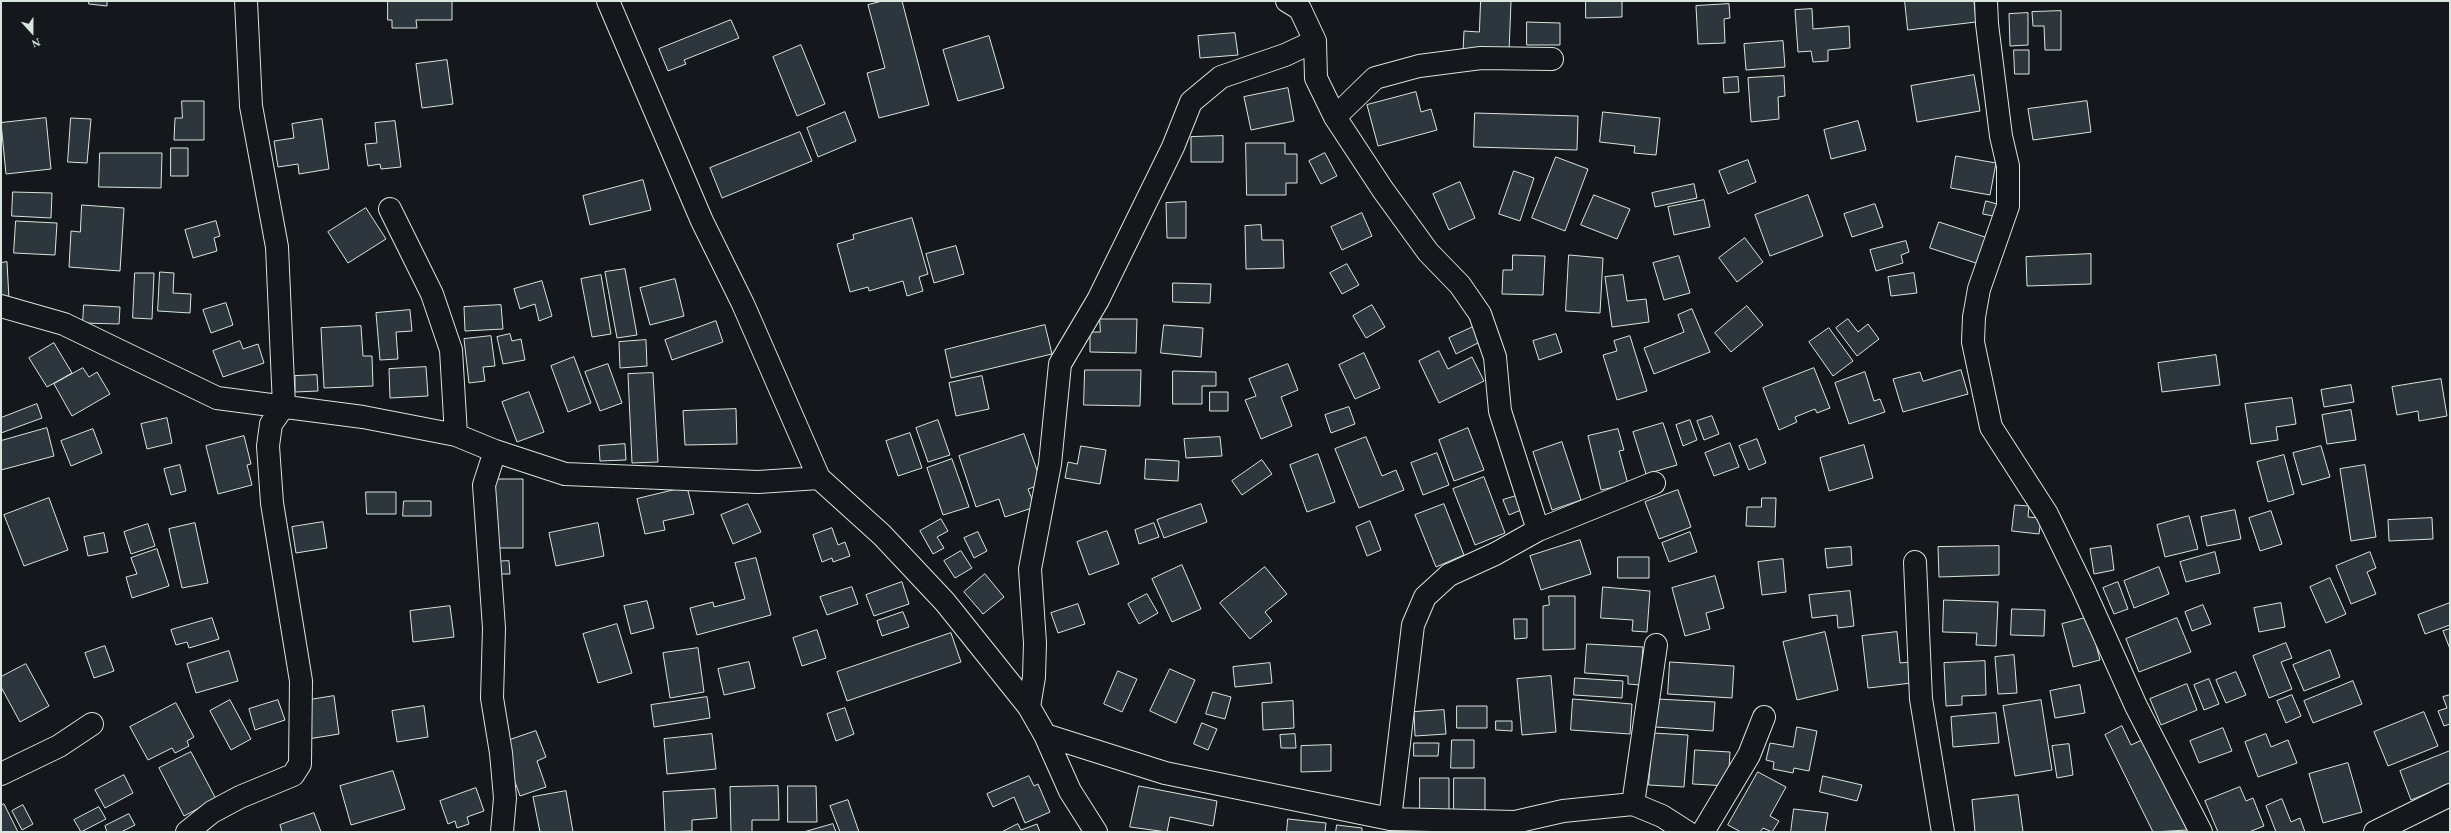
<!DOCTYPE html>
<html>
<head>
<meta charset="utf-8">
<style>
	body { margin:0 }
	#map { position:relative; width:2451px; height:833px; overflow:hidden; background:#14181c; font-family:Georgia,serif }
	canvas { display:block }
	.frame { position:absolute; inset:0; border:2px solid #d8e6dc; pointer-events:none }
	.north { position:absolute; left:12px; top:12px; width:40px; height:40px; -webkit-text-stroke:3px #14181c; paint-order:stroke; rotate:159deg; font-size:11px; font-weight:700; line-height:16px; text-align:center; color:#d8e6dc }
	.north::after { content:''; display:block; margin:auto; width:14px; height:18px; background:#d8e6dc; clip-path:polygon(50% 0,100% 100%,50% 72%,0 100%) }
</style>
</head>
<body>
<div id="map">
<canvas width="2451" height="833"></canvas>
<div class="frame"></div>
<div class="north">N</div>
</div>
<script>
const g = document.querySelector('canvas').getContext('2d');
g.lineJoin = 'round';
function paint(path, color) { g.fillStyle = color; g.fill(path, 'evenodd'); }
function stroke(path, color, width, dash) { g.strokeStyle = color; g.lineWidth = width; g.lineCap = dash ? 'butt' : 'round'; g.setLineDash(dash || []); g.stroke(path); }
const building = new Path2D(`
	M89,1H107V6L89,4Z
	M388,1H452V20H416L417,28H392V20H388Z
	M883,1H902L929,105L879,118L867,73L885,68L868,5Z
	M1481,1H1511L1509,53L1463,52L1464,31L1479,32Z
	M1586,1H1622V17L1586,18Z
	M1905,1H1974L1976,22L1908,30Z
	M1729,4L1730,18L1724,19L1725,43L1698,44L1696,6Z
	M1812,9L1813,29L1849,26L1850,48L1828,50V61L1813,62L1811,51L1798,52L1795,10Z
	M2061,11V50H2045L2044,26H2033L2032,12Z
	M2028,13V45L2010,46L2009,14Z
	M731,20L739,38L684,60L686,64L668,71L659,49Z
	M1527,22L1560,23V45H1527Z
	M1235,33L1238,55L1200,58L1198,36Z
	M989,36L1004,88L958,101L943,50Z
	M1783,41L1785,67L1746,70L1744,44Z
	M801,45L825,104L797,116L773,57Z
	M2014,50H2029V74H2015Z
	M447,60L453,104L422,108L416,64Z
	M1974,75L1980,111L1917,122L1911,86Z
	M1784,76L1785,96L1778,97L1779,119L1751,122L1748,78Z
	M1738,77L1739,92L1724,93L1723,78Z
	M1288,88L1294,121L1251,130L1244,97Z
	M1416,92L1421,112L1431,109L1437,130L1378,146L1367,105Z
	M182,101H204V140H174L175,118H182Z
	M2087,101L2091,132L2033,140L2028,109Z
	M845,112L856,141L818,157L807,128Z
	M1603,112L1660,118L1656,155L1634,153L1635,146L1600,142Z
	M1475,113L1578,116L1577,150L1474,147Z
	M46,118L51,169L6,174L1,123Z
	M71,118L91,119L87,163L68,162Z
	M322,119L329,169L299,174L298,164L278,167L274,141L294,138L292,124Z
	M395,121L401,167L381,169L380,164L368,166L365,144L377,143L375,123Z
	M1858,121L1866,150L1831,159L1824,130Z
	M800,132L812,161L722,198L710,168Z
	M1223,136V162H1191V137Z
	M1246,143H1285V154H1297V183H1286V195H1247Z
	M171,148H188V176H171Z
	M100,153H162L161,188L99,187Z
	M1325,153L1337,176L1321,184L1309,161Z
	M1956,156L1996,163L1990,195L1951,188Z
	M1556,157L1588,169L1565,231L1532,218Z
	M1748,160L1756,182L1728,194L1719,171Z
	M1514,171L1534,178L1520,221L1499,214Z
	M643,180L651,210L590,225L583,196Z
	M1460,182L1475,218L1449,230L1433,194Z
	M1694,184L1697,198L1655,207L1652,193Z
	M13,192L52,193L51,218L12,216Z
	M1594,195L1630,209L1617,239L1581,225Z
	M1808,195L1823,236L1770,256L1755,215Z
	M1704,200L1710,227L1674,235L1668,207Z
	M1986,201L2001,205L1998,217L1983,214Z
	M1186,202V238H1167L1166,203Z
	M1875,204L1883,227L1852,237L1844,214Z
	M82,205L124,208L120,271L69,267L71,231L80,232Z
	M366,208L386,239L348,263L328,232Z
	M1362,213L1372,236L1342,250L1331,227Z
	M912,218L928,274L919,277L923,291L907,296L903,281L869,291L868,287L850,292L837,244L854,239L853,235Z
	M16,221L57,223L55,255L14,253Z
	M216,221L220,236L214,238L217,251L193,258L185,230Z
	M1939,222L1991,239L1982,265L1930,248Z
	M1261,225L1262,240H1283L1284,268L1246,269L1245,226Z
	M1745,238L1763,262L1737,282L1719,258Z
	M1906,241L1909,252L1901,255L1903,263L1876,271L1870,250Z
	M956,246L964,274L934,283L926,254Z
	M2091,254V284L2027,286L2026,257Z
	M1513,255L1545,256L1543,295L1502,294L1503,270H1512Z
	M1569,255L1603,258L1600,313L1566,311Z
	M1679,256L1690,293L1664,300L1653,263Z
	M7,262L9,299H1V263Z
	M1347,264L1359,285L1342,294L1330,273Z
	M625,269L637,335L617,338L605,272Z
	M160,272L174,273L173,293L191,294L190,313L158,311Z
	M135,273H154L152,319L133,318Z
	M1914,273L1917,293L1891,296L1888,277Z
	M601,275L611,334L592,337L581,279Z
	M1623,275L1627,301L1646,299L1649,322L1612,327L1605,277Z
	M675,279L684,316L650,325L640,288Z
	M542,281L552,316L539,321L535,304L520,309L514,289Z
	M1173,283L1211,284L1210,303L1173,302Z
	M226,303L233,325L211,333L203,310Z
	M84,305L120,307L119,324L83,323Z
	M501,305L503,329L465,331L464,307Z
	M1372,305L1385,327L1366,338L1353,316Z
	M1747,306L1763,325L1731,352L1715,333Z
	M1692,309L1710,352L1654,374L1644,348L1684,332L1678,315Z
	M410,310L412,331L396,332L398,359L380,360L376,313Z
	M1100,319H1137L1136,353L1090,352V332H1100Z
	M1848,319L1858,332L1868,324L1879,339L1857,356L1836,328Z
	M716,321L723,342L672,360L665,340Z
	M1045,325L1052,354L951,378L945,350Z
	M1164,325L1203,328L1201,357L1161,353Z
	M361,326L363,356H372L373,386L324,388L321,328Z
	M1473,327L1480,342L1456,354L1449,338Z
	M1829,328L1853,361L1833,376L1809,342Z
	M510,334L512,341L521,339L525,360L503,364L497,337Z
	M1556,334L1562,352L1539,360L1533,341Z
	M491,336L495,366L483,367L485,381L469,383L464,339Z
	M1630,336L1647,391L1617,400L1603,355L1617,351L1614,341Z
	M646,340L647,366L620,368L619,342Z
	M240,341L243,349L258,344L264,363L223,377L213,351Z
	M54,343L72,373L47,387L29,358Z
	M1439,351L1448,369L1472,357L1484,381L1439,403L1419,361Z
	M1364,353L1380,388L1355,399L1339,365Z
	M2216,355L2220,385L2162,392L2158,363Z
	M574,357L591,403L568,412L551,366Z
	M608,364L622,403L600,411L585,372Z
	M1288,364L1298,390L1281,397L1292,426L1261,439L1245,400L1256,396L1249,379Z
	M426,367L428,396L390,398L389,369Z
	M83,368L89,377L97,372L110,394L72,416L54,384Z
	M1814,368L1830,408L1817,413L1815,409L1795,417L1797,422L1779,430L1763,388Z
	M1085,370H1141L1140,406L1084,405Z
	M1961,370L1968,394L1903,412L1893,379L1920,372L1923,381Z
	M1173,371L1216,372V386H1202V404H1173Z
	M1865,372L1874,401L1880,399L1885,412L1849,424L1835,383Z
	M653,373L658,462L632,463L628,374Z
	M317,375L318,391L295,392V376Z
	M982,376L989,409L956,416L949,383Z
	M2441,379L2447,416L2419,421L2418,411L2397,415L2392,387Z
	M2351,385L2354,402L2324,407L2321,390Z
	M529,392L544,432L517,442L502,402Z
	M1210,392H1228V411H1210Z
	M2292,398L2296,424L2276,427L2278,440L2251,444L2245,404Z
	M37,404L42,418L1,433V418Z
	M1349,407L1355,424L1331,433L1325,415Z
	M736,409L737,444L685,445L683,411Z
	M2351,410L2356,440L2327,444L2322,415Z
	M1712,416L1719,434L1704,440L1697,421Z
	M167,418L172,443L147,449L141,424Z
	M938,420L950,455L928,462L916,428Z
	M1690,420L1697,440L1683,446L1676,425Z
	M1663,423L1677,465L1646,474L1633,432Z
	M47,428L54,456L1,470V441Z
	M1468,428L1484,470L1454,481L1439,440Z
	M93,429L102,453L71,466L61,441Z
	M1618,429L1624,450L1619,451L1628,484L1601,490L1588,436Z
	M910,433L922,468L898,476L886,441Z
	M1024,434L1042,484L1028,489L1035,507L1005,517L999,499L976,507L959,456Z
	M244,436L251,464L247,465L252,485L218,494L206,446Z
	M1220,437L1222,456L1186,458L1184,439Z
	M1366,437L1382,476L1396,470L1404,490L1359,508L1335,449Z
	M1757,439L1766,463L1749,470L1739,446Z
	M1562,442L1581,500L1552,510L1533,452Z
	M1730,443L1739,467L1714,476L1705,453Z
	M625,444L626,460L600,461L599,446Z
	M1864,445L1873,478L1829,491L1820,458Z
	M1081,446L1106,450L1100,484L1065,478L1068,462L1077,464Z
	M2321,446L2330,477L2302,485L2293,453Z
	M1437,453L1449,485L1423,495L1411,463Z
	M1318,454L1335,502L1307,512L1290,465Z
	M2284,455L2294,494L2268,502L2257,462Z
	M952,459L969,507L943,515L927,468Z
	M1146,459L1179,461L1178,481L1145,479Z
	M1262,460L1272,474L1242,495L1232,481Z
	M180,465L186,491L171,495L164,469Z
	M2365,465L2376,537L2351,541L2340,469Z
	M1484,477L1505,533L1475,545L1453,489Z
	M492,479H523V548H492Z
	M687,487L694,514L663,521L665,530L645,534L637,499Z
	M1678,490L1691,527L1659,539L1645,502Z
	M366,492H396V514H367Z
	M1516,496L1521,510L1509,515L1503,500Z
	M49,498L68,550L24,566L4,515Z
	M1762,498H1776L1775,527L1746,526L1747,507H1761Z
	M404,501H431V516H403Z
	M748,504L761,532L733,544L721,515Z
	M1201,504L1207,522L1164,538L1157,520Z
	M1444,504L1464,555L1436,567L1415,515Z
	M2015,505L2029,506L2028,517L2041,518L2039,534L2012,531Z
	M2235,510L2241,539L2207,546L2201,517Z
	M2271,511L2282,544L2260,551L2249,518Z
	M2189,516L2198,549L2165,557L2157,525Z
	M2432,518L2433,539L2389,541L2388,520Z
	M941,519L948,531L937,537L944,548L933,554L920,531Z
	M1370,521L1381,550L1367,556L1356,527Z
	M323,522L327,548L296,553L292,527Z
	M195,523L208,583L182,588L169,529Z
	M598,523L604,556L556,566L549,533Z
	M1154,523L1159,537L1139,544L1135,530Z
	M148,524L155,546L131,554L124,532Z
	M832,528L838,545L845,542L850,556L833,562L832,558L822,562L813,535Z
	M1107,531L1119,564L1089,575L1077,542Z
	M978,532L987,551L974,558L964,538Z
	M1690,532L1697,552L1669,562L1662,543Z
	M104,533L108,552L88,556L84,537Z
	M1580,540L1591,574L1541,590L1530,556Z
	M1999,546V575L1939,577L1938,547Z
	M2111,546L2114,570L2094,574L2090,549Z
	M1851,547L1852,565L1827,568L1825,549Z
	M157,549L169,586L132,598L126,577L137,574L131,558Z
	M961,551L972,568L955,578L944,561Z
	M2215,552L2220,573L2186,582L2180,562Z
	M2370,552L2376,568L2367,572L2376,594L2351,604L2336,566Z
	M1618,557H1649V578H1618Z
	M756,558L771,615L697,635L690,608L713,602L714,607L745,599L735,563Z
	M1783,559L1786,592L1762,595L1758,562Z
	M509,561L510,574H492L491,562Z
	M1182,565L1201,609L1172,622L1152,579Z
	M1265,567L1287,594L1265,612L1272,621L1250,639L1220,603Z
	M2159,567L2169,594L2134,608L2124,581Z
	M985,574L1004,597L983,614L964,592Z
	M1715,576L1724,608L1706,613L1710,629L1685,636L1672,588Z
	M2330,578L2346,614L2326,623L2310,587Z
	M902,582L909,604L874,616L866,595Z
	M2118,582L2128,609L2114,614L2103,588Z
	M852,587L858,604L827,615L820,597Z
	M1603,587L1650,591L1647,632L1632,631L1633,620L1601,618Z
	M1850,591L1854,626L1838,628L1837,615L1812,618L1809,595Z
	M1147,594L1158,613L1139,624L1128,604Z
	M1549,596H1575V649L1543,650V606L1549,605Z
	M1944,600L1998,602L1996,646L1976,645L1977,633L1943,632Z
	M647,601L654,628L631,634L624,606Z
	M2281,603L2285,627L2259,632L2254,608Z
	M2450,603V625L2425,634L2418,615Z
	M1078,604L1085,624L1058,633L1051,613Z
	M2203,605L2211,624L2192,631L2185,612Z
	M450,606L454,637L413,642L410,611Z
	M2012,609L2045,610L2044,636L2011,635Z
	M903,612L909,627L882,636L877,621Z
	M2089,617L2100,660L2073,667L2062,624Z
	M212,618L219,639L189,648L187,642L176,645L171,630Z
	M2177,618L2191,652L2139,672L2126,639Z
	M1514,619H1527V638L1515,639Z
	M617,624L632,673L598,683L583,634Z
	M2450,629V649L2443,631Z
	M817,630L826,658L802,666L793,638Z
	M1825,632L1838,690L1797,700L1783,642Z
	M1897,632L1900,663L1910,662L1912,683L1868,688L1862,636Z
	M951,633L961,662L847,701L837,672Z
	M2286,643L2292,658L2281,662L2292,689L2269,698L2253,656Z
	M1587,644L1643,647L1640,685L1628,684V676L1585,673Z
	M105,646L114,671L94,678L85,653Z
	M698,648L704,692L670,698L663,653Z
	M2330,650L2340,677L2304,691L2293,665Z
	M229,651L238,681L196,693L187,664Z
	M2014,655L2017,693L1998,694L1995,657Z
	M1985,661L1986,695L1962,696V705L1946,706L1944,663Z
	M749,662L755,688L724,695L718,669Z
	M1670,662L1734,666L1732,698L1668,694Z
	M1270,663L1272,683L1235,687L1233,667Z
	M26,664L49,706L20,722L1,687V677Z
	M1170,669L1195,680L1176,723L1150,711Z
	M1118,671L1137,679L1122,712L1104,704Z
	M2236,672L2246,695L2226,703L2216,680Z
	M1551,676L1556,732L1522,735L1517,679Z
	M1575,678L1623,681L1622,698L1574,695Z
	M2209,679L2219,704L2204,710L2194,685Z
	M2353,681L2362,704L2313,723L2304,701Z
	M2187,684L2197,710L2161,725L2150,699Z
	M2080,685L2085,713L2055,718L2050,691Z
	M1213,692L1231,697L1225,719L1206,714Z
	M2292,695L2301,716L2286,723L2277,701Z
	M2450,695V724L2444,726L2438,711L2447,708L2443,697Z
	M334,696L339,734L308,739L303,701Z
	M707,697L710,718L654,727L651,705Z
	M1573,699L1632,704L1630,734L1571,730Z
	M1657,699L1715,702L1713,731L1655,727Z
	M230,700L251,739L231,750L210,711Z
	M278,700L285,720L255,730L249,709Z
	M2041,700L2052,770L2015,776L2003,706Z
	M1293,701L1294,728L1263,730L1262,703Z
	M176,703L194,737L187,741L189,746L175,753L172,748L148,760L130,727Z
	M424,706L428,737L397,742L392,711Z
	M1457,706H1487V728H1457Z
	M845,708L854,734L836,741L827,714Z
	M1444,710L1446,734L1415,736L1414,712Z
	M2424,712L2438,746L2388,766L2374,732Z
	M1996,713L1999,743L1953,747L1951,717Z
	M1496,721H1512V731L1496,730Z
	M1202,723L1217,729L1208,750L1194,744Z
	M2122,726L2131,745L2142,740L2187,830L2153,832L2105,735Z
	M1797,727L1817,731L1809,771L1794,768L1793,773L1773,769L1774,762L1766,760L1770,743L1793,747Z
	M2223,728L2232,751L2199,763L2190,741Z
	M536,731L546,757L537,761L546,787L520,796L501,743Z
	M1653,733L1688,735L1684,787L1649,785Z
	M712,734L716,769L667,774L664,739Z
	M1295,734L1296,748H1281L1280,735Z
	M2266,734L2271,747L2288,740L2297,763L2258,777L2245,742Z
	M1452,740H1474V768H1451Z
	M1414,743H1439L1438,756H1414Z
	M2069,744L2073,775L2057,778L2052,746Z
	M1331,745V771L1301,772V746Z
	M1695,750L1730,752L1728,786L1693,784Z
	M2450,751V784L2411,800L2400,771Z
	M191,752L216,799L184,816L159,768Z
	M2348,763L2362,812L2323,823L2309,774Z
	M393,771L405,809L351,825L340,786Z
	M1758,772L1786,787L1770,816L1779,821L1772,832L1763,828L1760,832H1741L1728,825Z
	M124,775L133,793L105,808L95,790Z
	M1029,776L1034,786L1038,784L1050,812L1025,823L1014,797L993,807L987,794Z
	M1823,776L1862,785L1857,801L1820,792Z
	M1420,778H1449V811H1420Z
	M1454,778H1485V812H1454Z
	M778,786L779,820H752V832H731L730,787Z
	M788,786H816L817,822H788Z
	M1139,786L1217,801L1213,826L1170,817L1167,832L1130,827Z
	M2240,787L2246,801L2253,798L2264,826L2249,832H2218L2205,801Z
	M476,788L484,811L467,817L469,824L457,828L455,821L448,824L440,801Z
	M715,789L717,818L692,820V831L665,832L663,792Z
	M566,791L573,832H540L533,797Z
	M2018,795L2023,832H1975L1972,800Z
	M2282,799L2291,822L2300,818L2305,832H2276L2266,806Z
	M848,800L859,832H840L830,806Z
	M4,804L18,832H1V806Z
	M23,805L33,824L22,830L12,811Z
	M99,807L106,819L81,832L74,820Z
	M1794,809L1828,813L1825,832H1791Z
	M314,813L321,832H282L280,825Z
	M129,814L135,825L121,832H107L105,826Z
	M1288,819L1326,823L1325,832H1287Z
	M833,824L836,832H804Z
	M1018,824L1021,830L1037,824L1040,832H1002Z
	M1337,825L1362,828V832H1336Z`);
paint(building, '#2c363c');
stroke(building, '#d8e6dc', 1);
const minor = new Path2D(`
	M608,1L702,221L743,304L819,478L882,535L945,602L1029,707L1045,735L1070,791L1096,832
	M1287,1L1300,9L1315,41L1316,78L1335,117L1383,190L1428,252L1460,285L1480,314L1495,357L1500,411L1538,530L1495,554L1449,575L1425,597L1413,625L1390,819
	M1986,1L1987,24L2001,136L2008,166V206L1979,289L1974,317L1973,342L1991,427L2047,514L2083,588L2136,706L2201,832
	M1335,117L1375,78L1419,66L1481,58L1552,59
	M390,209L432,294L451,350L456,435
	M1,306L64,324L217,398L363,417L456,435L495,451L565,474L758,482L819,478
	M495,451L484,485L494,628L492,698L501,753L505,798L502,832
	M1538,530L1654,483
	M1915,562L1921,699L1943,832
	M1029,707L1034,677L1035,643L1030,569L1050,464L1060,364L1098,300L1173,147L1191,102L1221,77L1285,55L1315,41
	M1045,735L1165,773L1390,819L1515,822L1563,811L1633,804L1662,816L1687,832
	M1,774L59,746L92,724
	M1633,804L1656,645
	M187,832L212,812L240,797L293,775L300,764L301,681L272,503L268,446L271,424L284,406L277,247L251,106L246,1
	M1703,832L1749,755L1764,717
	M2375,832L2450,795`);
stroke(minor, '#d8e6dc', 24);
stroke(minor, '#14181c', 22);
</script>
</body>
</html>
